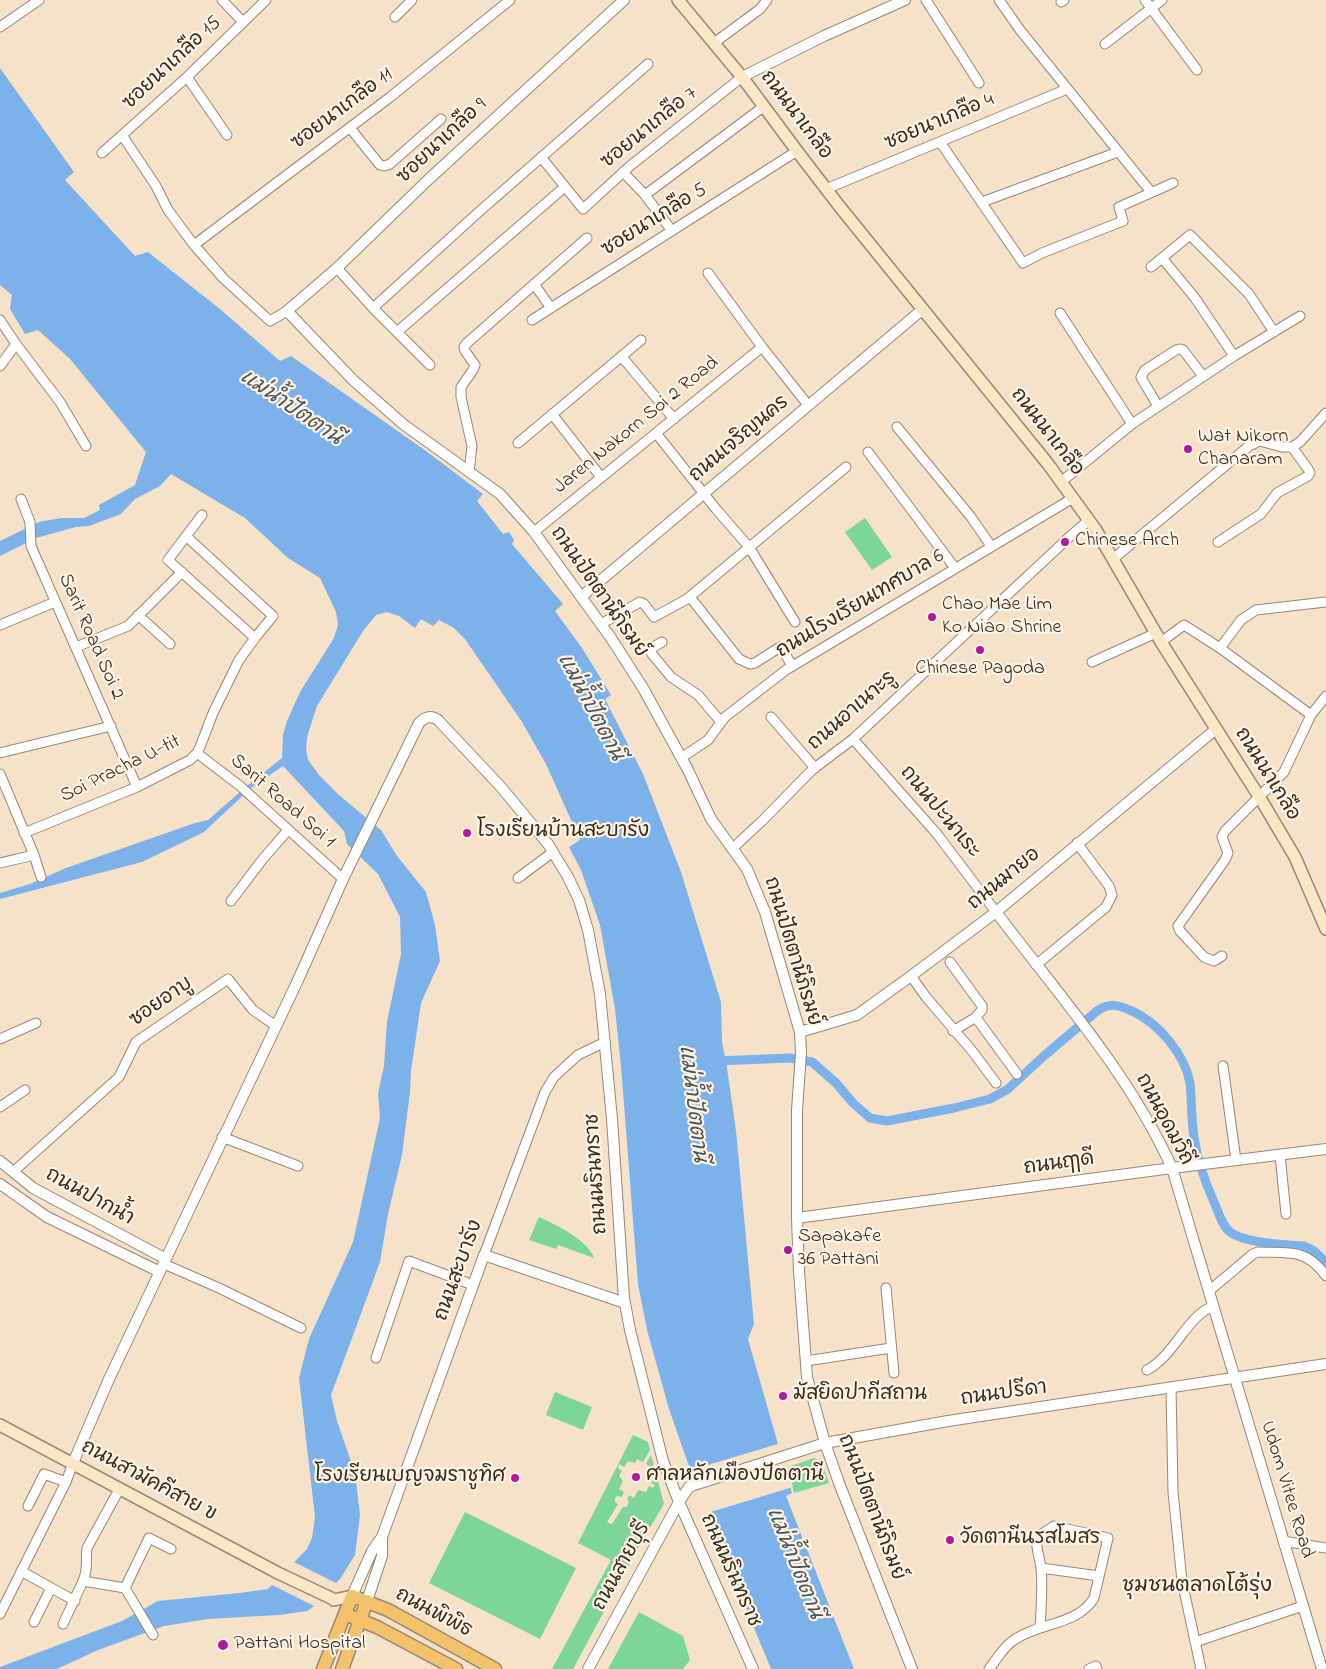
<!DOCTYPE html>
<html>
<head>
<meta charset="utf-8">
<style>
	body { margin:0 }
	canvas { display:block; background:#f6e2c9 }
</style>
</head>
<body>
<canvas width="1326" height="1669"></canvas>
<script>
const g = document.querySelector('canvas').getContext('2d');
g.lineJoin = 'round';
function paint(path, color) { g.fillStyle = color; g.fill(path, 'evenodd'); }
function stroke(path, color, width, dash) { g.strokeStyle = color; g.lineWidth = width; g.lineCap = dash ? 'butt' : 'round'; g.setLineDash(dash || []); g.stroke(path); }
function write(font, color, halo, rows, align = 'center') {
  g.font = font + ' "Indie Flower","Playpen Sans Thai",sans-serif'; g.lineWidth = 4.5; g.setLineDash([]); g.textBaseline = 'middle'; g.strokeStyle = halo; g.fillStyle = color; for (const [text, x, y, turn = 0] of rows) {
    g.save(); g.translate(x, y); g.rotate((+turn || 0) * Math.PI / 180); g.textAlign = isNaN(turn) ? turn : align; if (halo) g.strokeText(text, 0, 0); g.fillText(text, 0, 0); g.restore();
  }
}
paint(new Path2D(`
	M865,518L892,557L872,570L845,532Z
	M539,1217C555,1224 589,1241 594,1258L558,1245L556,1249L529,1240Z
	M555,1392L592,1407L583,1430L546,1415Z
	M633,1435L648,1442L650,1450L643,1462L637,1459L635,1463L628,1461L624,1467L619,1464L618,1468L622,1471L619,1476L623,1481L619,1489L624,1492L622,1497L617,1496L615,1499V1502L618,1504L607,1522L612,1524L623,1507H627L629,1501L627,1500L629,1495L634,1498L638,1490L646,1492L649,1486L653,1488L655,1485L651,1483L655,1477L650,1472L652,1468L646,1464L651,1455L664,1504L642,1541L573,1669H552L611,1560L578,1543Z
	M814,1458C823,1462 825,1473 829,1483L794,1493L788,1467Z
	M465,1512L576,1568L540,1639L429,1583Z
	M639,1612L683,1636L690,1660L683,1669H608Z`), '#7dd59a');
paint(new Path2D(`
	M0,68L74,172L65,180L135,256L148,252L220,309L280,361L291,356L426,451L483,494L477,501L503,534L509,532L514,540L512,544L563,604L555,611L582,648L611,695L605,699L643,774L681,872L721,1002L722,1043L726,1061L736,1131L754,1324L748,1339L792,1493L786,1496L854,1669H771L698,1492L669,1409L647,1330L638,1284L621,1066L615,1009L600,925L581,870L569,847L580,840L546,764L522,722L465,639L454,628L439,620L433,626L421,619L415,628L399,616L387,612L376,615L363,631L317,706L307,737L306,749L308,760L319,775L339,795L381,830L397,856L426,892L435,925L440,961L421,1003L411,1071L410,1092L402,1155L388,1214L380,1262L331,1395L337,1421L355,1473L360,1515L355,1555L340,1579L313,1607L307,1611L279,1615L208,1619L164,1626L98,1650L57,1669H0V1667L122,1621L158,1601L240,1593L268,1589L307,1549L312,1538L315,1517L299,1378L309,1339L353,1242L380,1118L378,1093L384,1066L387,1022L401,954L400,917L378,874L347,844L344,831L283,766L251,788L204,832L142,862L0,899V893L30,884L66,868L195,823L208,820L248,785L282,758L283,735L287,721L300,692L334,638L338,625L336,612L320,578L288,558L245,518L171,474L160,486L135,499L121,514L89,526L76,527L36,538L0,556V541L39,522L61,518H84L100,510L99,505L135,485L146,452L70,359L38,330L25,334L10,309L12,295L0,285Z`), '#7db1ea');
paint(new Path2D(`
	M781,1443L793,1487L704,1514L688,1471Z
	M292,1561L338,1584L316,1607L270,1584Z`), '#f6e2c9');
stroke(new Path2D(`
	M716,1061L790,1058L812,1062L836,1083L853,1103L870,1118L887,1121L954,1108L990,1099L1008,1089L1045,1055L1097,1011C1111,1002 1118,1005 1132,1011C1159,1023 1185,1055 1190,1083C1192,1101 1191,1119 1194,1137C1197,1159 1205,1182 1214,1202C1218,1211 1222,1226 1230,1232C1244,1243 1286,1245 1304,1246L1313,1250L1326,1262`), '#7db1ea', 9);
const minor = new Path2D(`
	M222,0L243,22
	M926,0L979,83
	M999,0L1020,30L1151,192
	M1145,0L1197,70
	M1061,2L1064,0
	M395,17L412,0
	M0,27L39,0
	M714,43L760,9L767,0
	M1105,44L1162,0
	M187,77L227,135
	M350,128L380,165L384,166L390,164L441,119
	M122,135L156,186L168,210L194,245L223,278L270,321L287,311
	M940,142L1023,263L1042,253L1123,221L1119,207L1173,183
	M102,153L187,77L266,0
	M541,157L583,209L630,166L742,77
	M623,172L645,195L672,231
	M826,189L1067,89
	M645,195L763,107
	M982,202L1118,152
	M194,245L389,98L510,0
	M1162,258L1195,298L1234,356
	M1151,267L1190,235L1249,294L1274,332
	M337,268L373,308L430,365
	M708,273L762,347L808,405
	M534,284L551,308
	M373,308L481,210L648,64
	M1060,313L1132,424
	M0,320L16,344L0,366
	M532,320L797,151
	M397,332L560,191
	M16,344L60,402L86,446
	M622,357L674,419
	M1158,406L1143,381L1141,377L1145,370L1176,350L1180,349L1183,350L1203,376
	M552,414L601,477
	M897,427L971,517L991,546
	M656,433L716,509L749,547L795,622
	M518,443L641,340
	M868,452L955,568
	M469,472L472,446L461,397V387L473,370L475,365L465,351L464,347L467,343L587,238
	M1061,482L1132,424L1234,356L1300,316
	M21,499L30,522L31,546L137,787
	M202,515L168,560L255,638
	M534,532L762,347
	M1066,540L1089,520
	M1218,542L1261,514L1277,493L1308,476L1310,473L1308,469L1292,447
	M1113,559L1249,446L1260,441L1282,447H1292L1300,442L1326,413
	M690,597L739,659L750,664L755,663L780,647L783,650L792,666
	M138,615L170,644
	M601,624L640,602L644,604L654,617L687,599L846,467
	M0,625L55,602
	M662,642L650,649L652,654L671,677L698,695L721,722
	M1161,642L1184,625L1220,648L1311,715
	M76,647L128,626L182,572
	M1220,648L1241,620L1256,610L1326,602
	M1092,662L1156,633
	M771,717L815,768
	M853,739L937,834L996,912
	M0,753L111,726
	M197,753L240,786L343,879
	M681,758L708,740L725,717L786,670L1073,498
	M0,774L34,855L41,877
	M24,833L137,787L190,760L197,753L200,747L213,713L239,660L255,638L273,616L186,536
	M733,848L762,821L812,770L853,739L1063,543
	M0,863L34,855
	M518,878L553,852
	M231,901L262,860L288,830
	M1222,956L1214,961L1204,957L1180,931L1178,926L1225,860L1228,853L1222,837L1225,831L1284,772L1311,715L1326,696
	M950,962L982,1006V1010L975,1018
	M1036,965L1106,907L1112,895L1109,886L1077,843
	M911,976L926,997L973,1052L996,1083
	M953,1031L973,1019H977L1017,1074
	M0,1039L36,1023
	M1223,1066L1236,1160
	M0,1107L25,1090
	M222,1137L298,1166
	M1280,1155L1286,1214
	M13,1172L119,1077L136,1042L228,979L253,1010L276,1026
	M484,1255L545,1092L554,1077L578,1055L605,1042
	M164,1264L219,1288L301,1328
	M886,1288L894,1373
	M1209,1291L1253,1254L1258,1252C1289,1253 1306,1248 1326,1276
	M376,1358L409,1261L473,1285
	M806,1361L891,1348
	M1147,1370C1175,1355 1186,1317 1213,1306
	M1171,1388L1173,1492L1182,1581L1201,1669
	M120,1488L87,1548C85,1561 89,1567 83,1581L125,1588L153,1635
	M28,1506L44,1474L66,1482
	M1283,1541L1326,1548
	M1041,1568L1099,1576
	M21,1571L75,1601
	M125,1588L149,1538L171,1549
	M0,1614L66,1482L73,1463
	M34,1622L51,1588
	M63,1624L83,1581
	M1195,1642L1303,1606
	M989,1669C997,1659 1003,1647 1014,1640C1039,1622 1077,1626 1094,1598L1108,1538L1054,1526L1037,1537C1035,1547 1040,1558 1041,1568C1043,1588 1041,1609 1040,1628
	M1089,1669L1096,1666L1097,1669`);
const tertiary = new Path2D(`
	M624,0L429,179L337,268L287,311L353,380L403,424L500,494L534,532L611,638L643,688L688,770L711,819L747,869L765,912L800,1032L801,1053L797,1110V1218L799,1271L807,1377L825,1443L839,1483L912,1669
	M742,77L824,36L905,0
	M581,597L923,309
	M996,912C1058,994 1129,1073 1172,1168L1322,1669
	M800,1032L857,1015L911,976L996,912L1216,729
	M0,1161L33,1188L166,1259
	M0,1184L47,1217L160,1272
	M797,1218L1172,1168L1326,1149
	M73,1463L109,1379L298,980L343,879L419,723C425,717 431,715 438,720L501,787L548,844L568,877L579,900L588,930L600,994L612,1119L624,1298L630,1330L663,1461L679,1502L753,1669
	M352,1596L372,1551L382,1537L484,1255L625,1303
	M367,1601L382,1556V1537
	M588,1669L679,1502L689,1487L694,1485L825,1443L948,1421L1326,1364`);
const secondary = new Path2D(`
	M678,0L742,77L797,151L840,207L1048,464L1096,530L1161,642L1260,798L1295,857L1326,929
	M0,1425L278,1573L331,1598
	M334,1600L352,1596`);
const primary = new Path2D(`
	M345,1614L377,1627L456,1669
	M323,1669L352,1596L388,1610L495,1669
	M342,1669L367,1601`);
stroke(minor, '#988674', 11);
stroke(tertiary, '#988674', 12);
stroke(secondary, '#988674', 14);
stroke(primary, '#988674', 15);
stroke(minor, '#fff', 9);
stroke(tertiary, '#fff', 10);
stroke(secondary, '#fae7c3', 11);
stroke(primary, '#f3c26a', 12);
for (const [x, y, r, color] of [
	[1188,449,5,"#b5179e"],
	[1065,542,5,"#b5179e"],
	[932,617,5,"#b5179e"],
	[980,650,5,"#b5179e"],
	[467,833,5,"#b5179e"],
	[788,1250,5,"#b5179e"],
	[783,1396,5,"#b5179e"],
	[636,1477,5,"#b5179e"],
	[515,1478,5,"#b5179e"],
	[950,1540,5,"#b5179e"],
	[223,1645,6,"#b5179e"]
]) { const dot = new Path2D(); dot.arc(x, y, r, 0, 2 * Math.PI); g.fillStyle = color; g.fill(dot); stroke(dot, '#fcf5e5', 2); }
write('20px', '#3b2a1e', '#fcf5e5', [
	["ซอยนาเกลือ 15",173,64,-43],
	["ซอยนาเกลือ 11",343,110,-37],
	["ถนนนาเกลือ",795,116,53],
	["ซอยนาเกลือ 4",940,123,-23],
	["ซอยนาเกลือ 7",650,129,-39],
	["ซอยนาเกลือ 9",443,142,-43],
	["ซอยนาเกลือ 5",655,221,-32],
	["Jaren Nakorn Soi 2 Road",637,426,-39],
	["ถนนนาเกลือ",1046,433,52],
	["ถนนเจริญนคร",740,440,-40],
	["ถนนปัตตานีภิรมย์",598,593,55],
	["ถนนโรงเรียนเทศบาล 6",861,605,-31],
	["Sarit Road Soi 2",90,637,66],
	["ถนนอาเนาะรู",853,712,-41],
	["Soi Pracha U-tit",121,770,-26],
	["ถนนนาเกลือ",1266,775,58],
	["Sarit Road Soi 1",282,802,41],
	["ถนนปะนาเระ",939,813,50],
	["ถนนมายอ",1005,880,-39],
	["ถนนปัตตานีภิรมย์",791,952,73],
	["ซอยอาบู",162,1003,-35],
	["ถนนอุดมวิถี",1163,1120,62],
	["ถนนฤๅดี",1059,1165,-8],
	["ถนนนรินทราช",598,1174,-94],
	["ถนนปากน้ำ",89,1198,29],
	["ถนนสะบารัง",460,1271,-70],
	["ถนนปรีดา",1004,1395,-8],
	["ถนนสามัคคีสาย ข",148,1482,28],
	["Udom Vitee Road",1286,1490,73],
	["ถนนปัตตานีภิรมย์",870,1508,69],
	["ถนนสายบุรี",623,1567,-61],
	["ถนนนรินทราช",729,1571,66],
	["ถนนพิพิธ",433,1614,28]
]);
write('20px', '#3b2a1e', '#fcf5e5', [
	["Wat Nikorn",1198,438],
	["Chanaram",1198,461],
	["Chinese Arch",1075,542],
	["Chao Mae Lim",942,606],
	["Ko Niao Shrine",942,629],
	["Chinese Pagoda",980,670,"center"],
	["โรงเรียนบ้านสะบารัง",477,833],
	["Sapakafe",798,1238],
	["36 Pattani",798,1261],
	["มัสยิดปากีสถาน",793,1396],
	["ศาลหลักเมืองปัตตานี",646,1477],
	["โรงเรียนเบญจมราชูทิศ",505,1478,"right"],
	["วัดตานีนรสโมสร",960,1540],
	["Pattani Hospital",234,1645]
], 'left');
write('italic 21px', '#4f525b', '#fcf5e5', [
	["แม่น้ำปัตตานี",290,409,34],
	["แม่น้ำปัตตานี",589,708,62],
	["แม่น้ำปัตตานี",691,1104,83],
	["แม่น้ำปัตตานี",793,1564,68]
]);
write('21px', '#3b2a1e', '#fcf5e5', [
	["ชุมชนตลาดโต้รุ่ง",1197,1588]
]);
</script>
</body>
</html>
